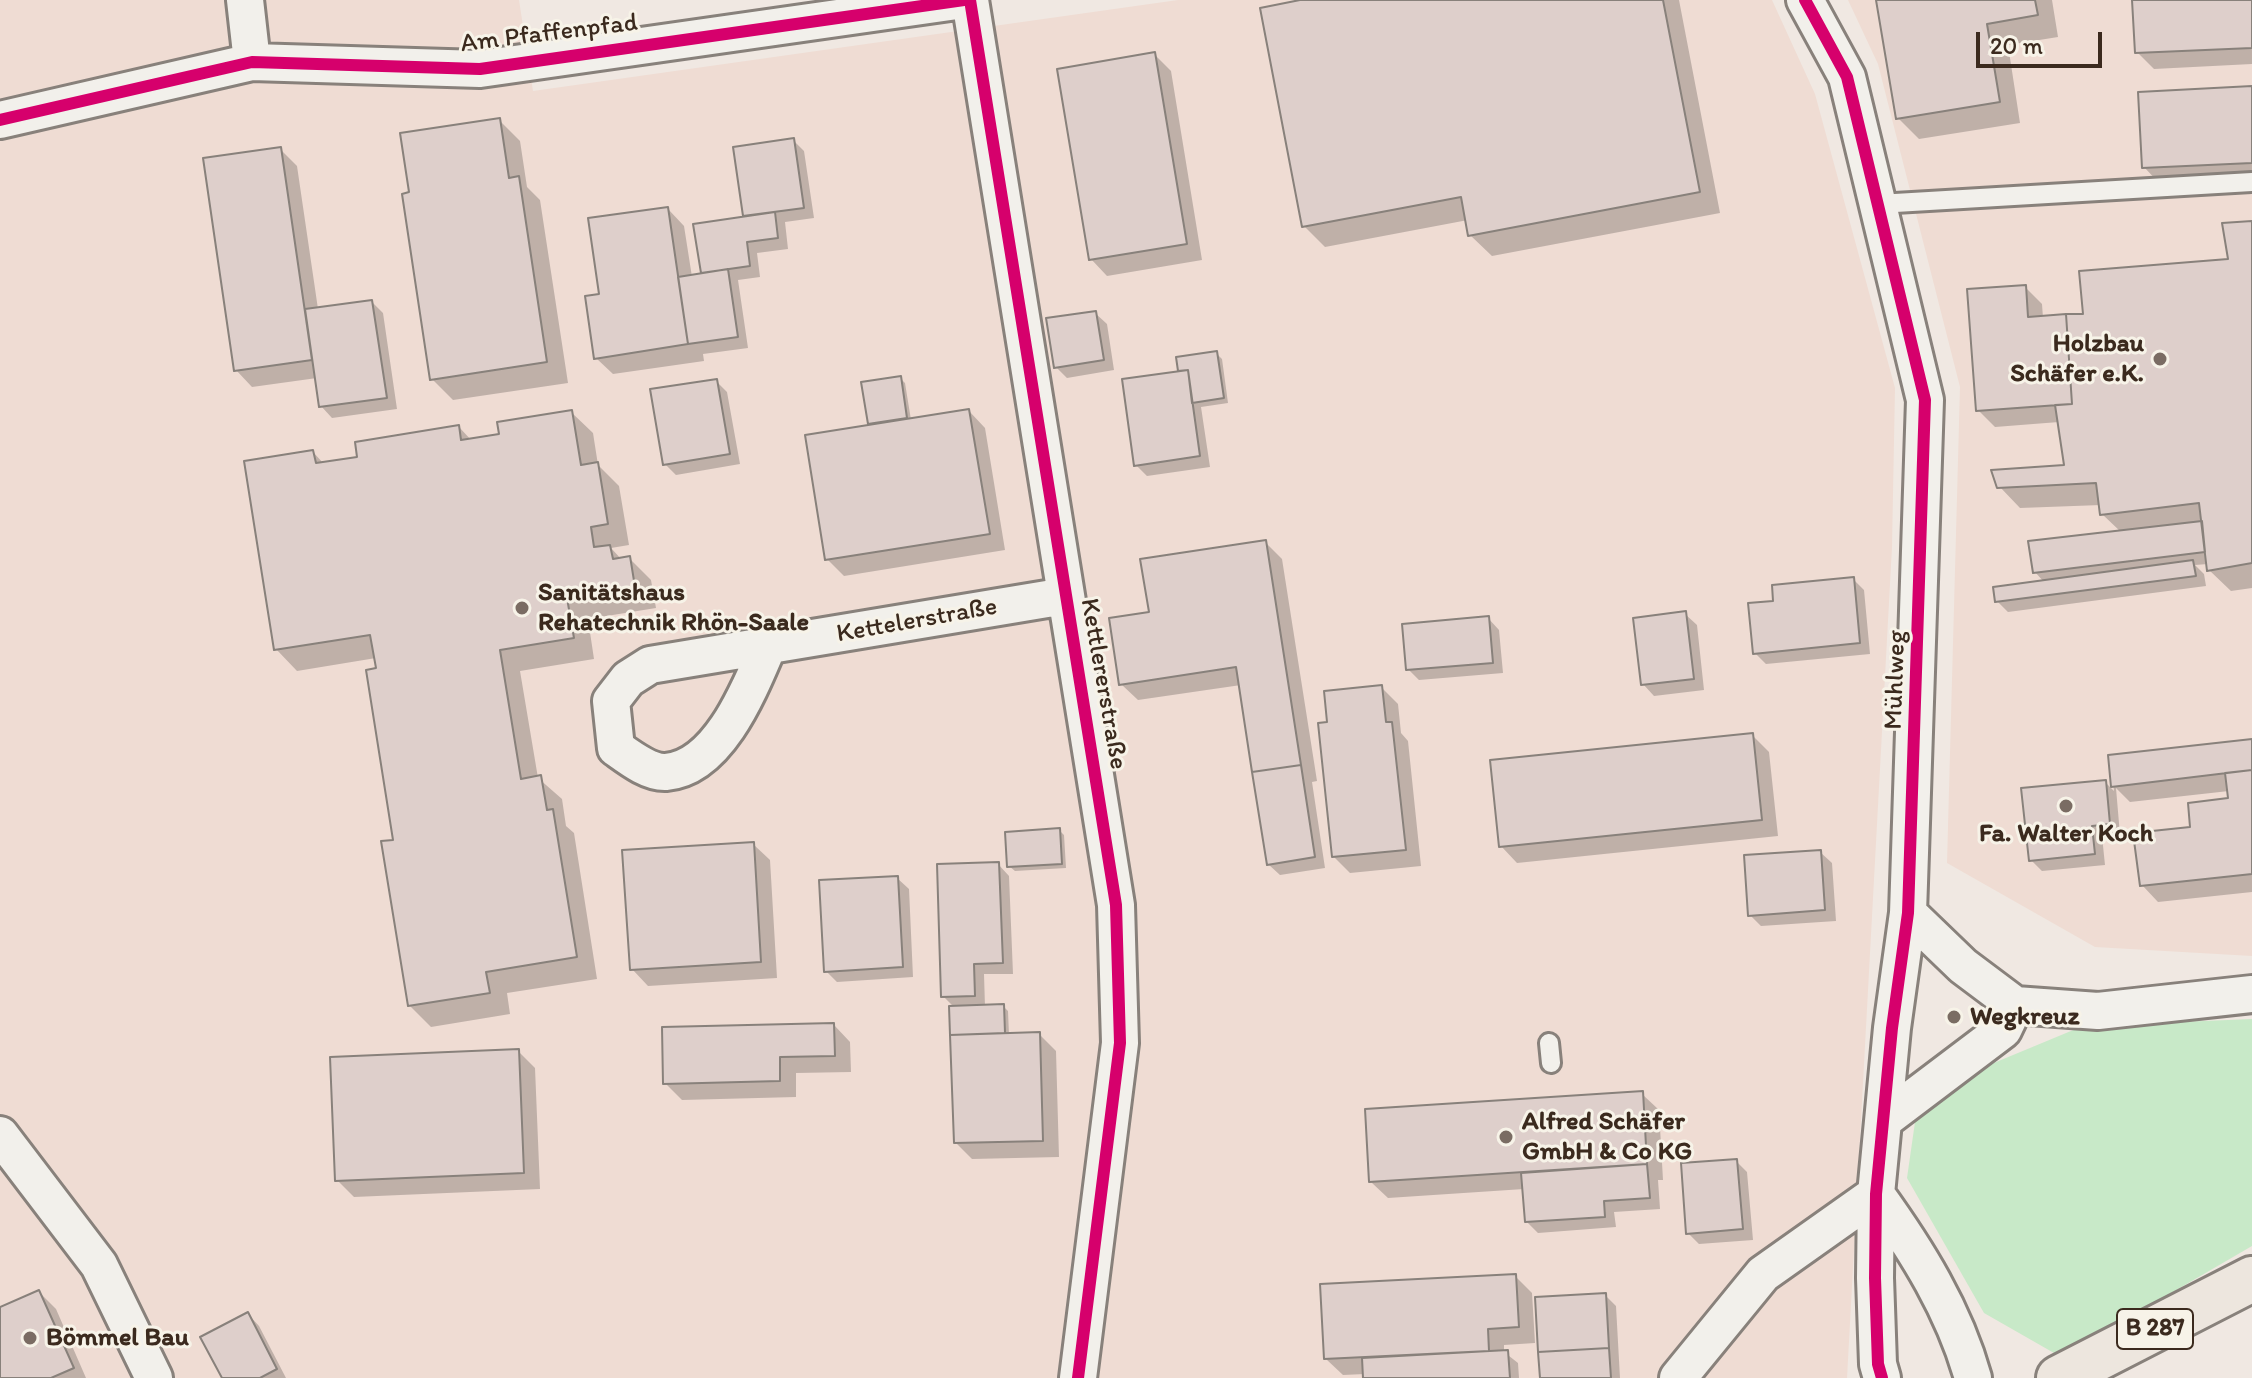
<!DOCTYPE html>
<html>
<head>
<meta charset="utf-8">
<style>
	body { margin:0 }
	#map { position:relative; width:2252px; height:1378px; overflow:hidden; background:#f0e8e2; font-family:Itim,sans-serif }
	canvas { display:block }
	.scale { position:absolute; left:1976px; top:32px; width:126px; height:36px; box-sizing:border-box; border:4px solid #3b2a1e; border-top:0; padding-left:10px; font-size:24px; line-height:28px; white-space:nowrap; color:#3b2a1e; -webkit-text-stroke:6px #f7f3e8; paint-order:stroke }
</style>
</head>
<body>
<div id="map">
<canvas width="2252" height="1378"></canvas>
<div class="scale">20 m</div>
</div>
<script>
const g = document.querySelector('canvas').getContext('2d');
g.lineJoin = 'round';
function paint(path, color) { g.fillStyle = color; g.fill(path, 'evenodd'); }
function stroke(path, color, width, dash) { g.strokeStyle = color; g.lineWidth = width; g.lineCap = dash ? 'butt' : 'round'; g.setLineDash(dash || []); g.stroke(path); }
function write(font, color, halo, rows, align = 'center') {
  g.font = font + ' Itim,sans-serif'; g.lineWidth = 6; g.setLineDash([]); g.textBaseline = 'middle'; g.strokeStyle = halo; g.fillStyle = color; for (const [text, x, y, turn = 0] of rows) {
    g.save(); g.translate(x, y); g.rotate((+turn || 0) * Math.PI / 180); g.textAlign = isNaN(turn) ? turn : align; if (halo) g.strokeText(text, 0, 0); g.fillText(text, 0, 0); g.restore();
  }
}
paint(new Path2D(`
	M0,0H519L533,91L1178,0H1772L1815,94L1895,388L1892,547L1847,1378H0Z
	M1848,0H2252V956L2095,947L1947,863L1960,387L1878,64Z`), '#efdcd3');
paint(new Path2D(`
	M2252,1019V1246L2061,1357L1984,1313L1907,1178L1919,1094L2083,1026Z`), '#c8e9c8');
paint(new Path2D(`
	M1311,0H1679L1720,213L1492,256L1470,235L1468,220L1325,247L1304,226Z
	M1878,0H2052L2058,37L2008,45L2020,123L1919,139L1898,118Z
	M2134,0H2252V64L2154,69L2137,52Z
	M1154,54L1171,71L1202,260L1107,276L1091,259Z
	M2252,88V180L2160,184L2144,167Z
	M499,120L520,141L527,187L540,200L568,383L453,400L432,379L411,194Z
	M793,140L804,151L814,218L785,222L788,249L757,253L760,277L738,280L748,348L703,354L704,361L613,374L596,358L602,296L668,209L684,226L692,277L703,275L695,225L745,218L735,149Z
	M280,149L297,166L318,309L372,302L383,313L397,409L332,418L321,406L317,378L252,387L236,370Z
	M2252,223V588L2231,591L2209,570L2208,564L2195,565L2204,574L2206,586L2008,612L1997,601L2044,582L2035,572L2121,532L2102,514L2101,505L2020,508L1999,486L2066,467L2059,422L1995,427L1978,410L2025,287L2042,304L2043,318L2085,316L2230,261Z
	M1095,313L1107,324L1114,370L1067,378L1056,367Z
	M1217,354L1222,359L1228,403L1201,407L1210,467L1147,476L1136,465L1182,373L1180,370Z
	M900,378L905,383L911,420L969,411L985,428L1005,550L844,576L827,559L873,426L870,424Z
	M716,381L727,392L740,464L676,475L665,464Z
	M571,412L593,433L598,465L619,486L629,545L611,548L622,560L630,559L651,580L656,608L588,619L594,659L520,671L538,778L562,799L566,826L574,833L597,979L507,993L510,1014L431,1027L409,1005L376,658L297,671L276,649L313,452L324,464L360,458L459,427L472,441L502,436Z
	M1265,542L1282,559L1317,781L1312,782L1325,868L1280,875L1268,864L1241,685L1138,700L1121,684L1151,614Z
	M1853,579L1864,590L1870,654L1766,664L1755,653Z
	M1685,614L1697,625L1704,690L1654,696L1643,684Z
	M1488,618L1499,630L1503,673L1419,680L1408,669Z
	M1381,687L1398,704L1401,733L1408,741L1421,866L1350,873L1333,856L1329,724Z
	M1752,735L1769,752L1778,836L1517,863L1501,846Z
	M2252,741V892L2158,902L2142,885L2193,829L2230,800L2229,791L2130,802L2116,788L2120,835L2102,836L2105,865L2042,871L2031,860L2105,782L2114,791L2110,757Z
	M1059,830L1064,835L1066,868L1015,871L1009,866Z
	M753,844L770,860L777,978L648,986L632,969Z
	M1820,852L1832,863L1836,921L1761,926L1750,915Z
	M998,864L1009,876L1013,974H984L985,1007L1003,1006L1008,1011L1009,1035L1039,1034L1056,1051L1059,1157L972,1159L956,1143L951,1008H955L943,996Z
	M897,878L909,889L913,977L837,982L826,971Z
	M834,1025L850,1042L851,1072L796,1073V1097L682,1100L665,1083Z
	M518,1051L535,1068L540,1189L354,1197L337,1180Z
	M1642,1094L1659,1110L1663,1180H1658L1660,1209L1614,1212L1616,1227L1538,1233L1527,1222L1524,1189L1388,1198L1371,1182Z
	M1736,1161L1747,1172L1753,1240L1699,1244L1688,1233Z
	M1515,1276L1532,1293L1535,1343L1504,1345V1352L1518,1363L1519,1378H1365V1374L1343,1375L1326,1359Z
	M39,1292L56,1309L86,1378H0V1309Z
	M1605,1295L1616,1306L1620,1378H1542Z
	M248,1314L259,1326L286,1378H224Z`), '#0003');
const building = new Path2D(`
	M1300,0H1663L1700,192L1468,236L1461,197L1302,227L1260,8Z
	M1876,0H2035L2038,15L1987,24L2000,102L1896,119Z
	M2132,0H2252V48L2135,53Z
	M1155,52L1187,244L1089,260L1057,69Z
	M2252,86V163L2142,168L2138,92Z
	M500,118L509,178L519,176L547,362L430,380L402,194L409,192L400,133Z
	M794,138L804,208L743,216L733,147Z
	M281,147L312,360L234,371L203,158Z
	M668,207L688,344L594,359L585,296L599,294L588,218Z
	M775,212L778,238L747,242L750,266L701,273L693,224Z
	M2252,221V563L2207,571L2199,503L2100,515L2096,483L1997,488L1991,470L2064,465L2055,405L2072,404L2066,314H2083L2079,271L2228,259L2222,223Z
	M728,269L738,337L688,344L678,277Z
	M2026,285L2028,317L2066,314L2072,404L1976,411L1967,289Z
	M372,300L387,398L319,407L305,309Z
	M1096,311L1104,360L1054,368L1046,318Z
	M1217,351L1224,398L1192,403L1188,370L1178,371L1176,357Z
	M1188,370L1200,456L1134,466L1122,379Z
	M901,376L907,418L868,424L861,382Z
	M717,379L730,454L663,465L650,389Z
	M969,409L990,534L825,560L805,435Z
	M572,410L581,465L598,462L608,524L591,527L594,547L610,545L613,559L630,556L635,587L567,598L574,638L500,650L521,779L541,775L547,810L553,809L577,957L486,972L490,993L408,1006L381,841L393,840L366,670L376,668L370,635L274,650L244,461L313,450L316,463L357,457L355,442L459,425L461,440L499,434L497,422Z
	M2202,521L2205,552L2033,573L2028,541Z
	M1266,540L1301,765L1252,772L1236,667L1119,685L1109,618L1149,612L1140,559Z
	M2193,560L2196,576L1995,602L1993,587Z
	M1854,577L1860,643L1753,654L1748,603L1773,601L1772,585Z
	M1686,611L1694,679L1641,685L1633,618Z
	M1489,616L1493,663L1406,670L1402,624Z
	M1382,685L1386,722H1392L1406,850L1332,857L1318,723L1327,722L1324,691Z
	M1753,733L1762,820L1499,847L1490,760Z
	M2252,739V770L2111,787L2108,755Z
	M1301,765L1315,857L1267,865L1252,772Z
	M2252,770V874L2140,886L2133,833L2190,827L2188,803L2228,798L2225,773Z
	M2106,780L2110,824L2092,826L2095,854L2029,861L2021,788Z
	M1060,828L1062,864L1007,867L1005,832Z
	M754,842L761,962L630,970L622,850Z
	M1821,850L1825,910L1748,916L1744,855Z
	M999,862L1003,963L974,964L975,996L941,997L937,864Z
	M898,876L903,967L824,972L819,880Z
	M1004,1004L1005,1033L950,1035L949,1006Z
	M834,1023L835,1056L780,1057V1081L663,1084L662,1027Z
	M1040,1032L1043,1141L954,1143L950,1035Z
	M519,1049L524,1173L335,1181L330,1057Z
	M1643,1091L1647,1164L1369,1182L1365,1109Z
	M1737,1159L1743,1229L1686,1234L1681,1163Z
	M1647,1164L1650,1198L1604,1201L1605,1217L1525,1222L1521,1173Z
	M1516,1274L1519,1327L1488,1329L1489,1351L1324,1359L1320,1284Z
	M39,1290L74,1368L51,1378H0V1307Z
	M1606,1293L1609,1348L1538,1352L1535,1297Z
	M248,1312L277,1369L260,1378H222L200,1337Z
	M1609,1348L1611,1378H1540L1538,1352Z
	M1508,1350L1510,1378H1363L1362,1358Z`);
paint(building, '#decfcb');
stroke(building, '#88817b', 2);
const lane = new Path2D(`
	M1878,204L2252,182
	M1549,1043L1551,1063`);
const street = new Path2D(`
	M245,0L252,62
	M970,0L1116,905L1120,1043L1078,1378
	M1805,0L1847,77L1925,400L1908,913L1892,1028L1876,1194L1875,1278L1878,1364L1882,1378
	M0,120L252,62L480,69L964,0
	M768,646C750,688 719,768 666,772C649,773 630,758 616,748L611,701L628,679L650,665L1065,596
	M1908,913L1963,966L2015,1005L2098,1011L2252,994
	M1884,1120L2003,1030L2015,1005
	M0,1135L99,1265L154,1378
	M1876,1194C1917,1251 1954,1310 1973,1378
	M1678,1378L1763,1274L1876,1194`);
const primary = new Path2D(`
	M2059,1378L2252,1279`);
stroke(lane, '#88817b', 24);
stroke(street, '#88817b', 42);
stroke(primary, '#88817b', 50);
stroke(lane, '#f2f0eb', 18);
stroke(street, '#f2f0eb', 36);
stroke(primary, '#ede6de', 44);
stroke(new Path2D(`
	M970,0L1116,905L1120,1043L1078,1378
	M1805,0L1847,77L1925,400L1908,913L1892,1028L1876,1194L1875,1278L1878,1364L1882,1378
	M0,120L252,62L480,69L964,0`), '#d6006c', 12);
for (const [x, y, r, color] of [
	[2160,359,8,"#7a6c63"],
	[522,608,8,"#7a6c63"],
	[2066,806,8,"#7a6c63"],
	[1954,1017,8,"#7a6c63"],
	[1506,1137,8,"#7a6c63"],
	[30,1338,8,"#7a6c63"]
]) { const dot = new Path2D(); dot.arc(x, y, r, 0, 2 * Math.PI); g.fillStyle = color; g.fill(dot); stroke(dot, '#f7f3e8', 3); }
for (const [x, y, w] of [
	[2155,1329,76]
]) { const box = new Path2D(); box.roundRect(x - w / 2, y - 20, w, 40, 6); g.fillStyle = '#f7f3e8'; g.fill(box); stroke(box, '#3b2a1e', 2); }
write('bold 24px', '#3b2a1e', null, [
	["B 287",2155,1329]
]);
write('26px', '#3b2a1e', '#f7f3e8', [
	["Am Pfaffenpfad",549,34,-7],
	["Kettelerstraße",917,621,-10],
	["Mühlweg",1896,680,-88],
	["Kettlererstraße",1103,684,80]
]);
write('bold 26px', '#3b2a1e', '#f7f3e8', [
	["Holzbau",2144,344,"right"],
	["Schäfer e.K.",2144,374,"right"],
	["Sanitätshaus",538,593],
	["Rehatechnik Rhön-Saale",538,623],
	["Fa. Walter Koch",2066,834,"center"],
	["Wegkreuz",1970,1017],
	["Alfred Schäfer",1522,1122],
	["GmbH & Co KG",1522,1152],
	["Bömmel Bau",46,1338]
], 'left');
</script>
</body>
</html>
